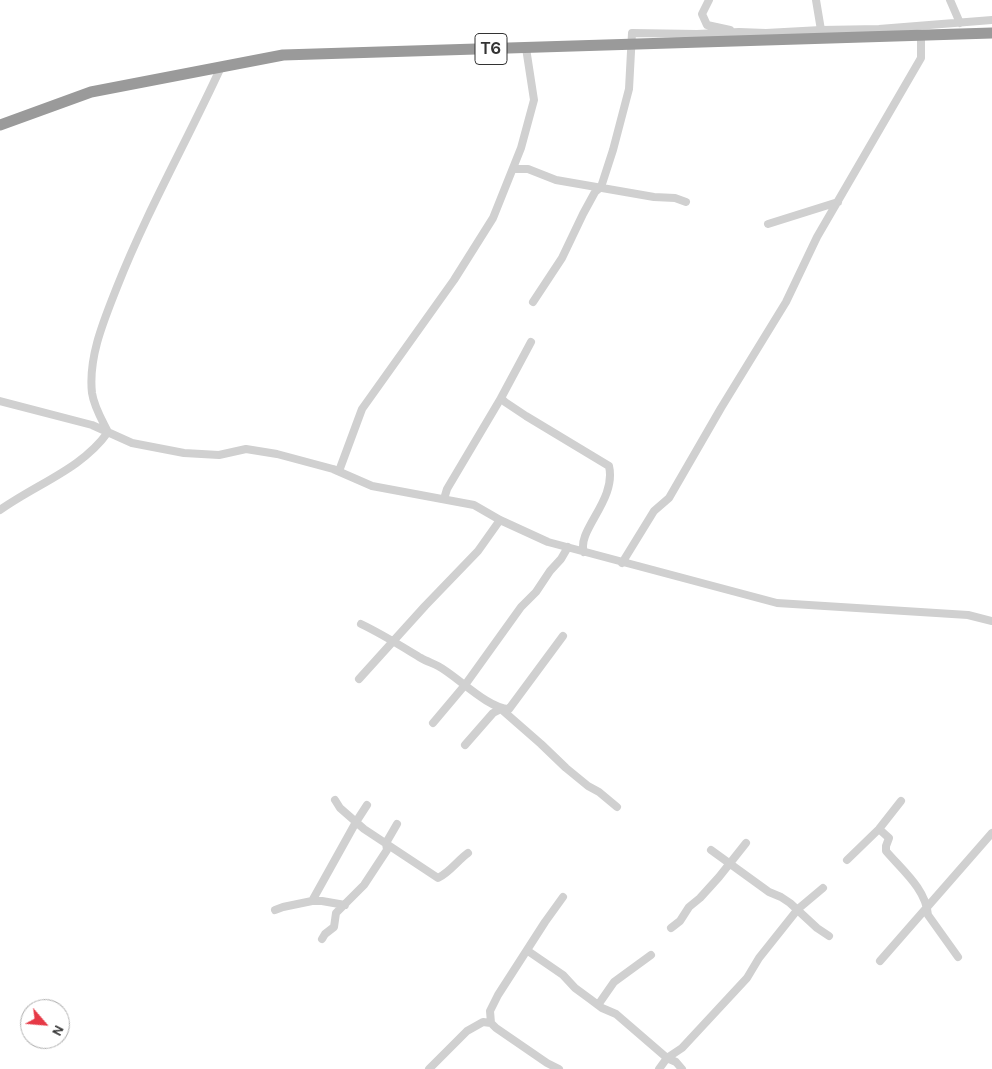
<!DOCTYPE html>
<html>
<head>
<meta charset="utf-8">
<style>
	body { margin:0 }
	#map { position:relative; width:992px; height:1069px; overflow:hidden; background:#fff; font-family:Karla,sans-serif }
	canvas { display:block }
	.north { position:absolute; left:20px; top:999px; width:50px; height:50px; box-sizing:border-box; background:#fff; border:1px solid #adadad; border-radius:50%; rotate:117deg; font-size:14px; font-weight:700; line-height:20px; text-align:center; color:#333 }
	.north::after { content:''; display:block; margin:auto; width:18px; height:22px; background:#e63946; clip-path:polygon(50% 0,100% 100%,50% 72%,0 100%) }
</style>
</head>
<body>
<div id="map">
<canvas width="992" height="1069"></canvas>
<div class="north">N</div>
</div>
<script>
const g = document.querySelector('canvas').getContext('2d');
g.lineJoin = 'round';
function stroke(path, color, width, dash) { g.strokeStyle = color; g.lineWidth = width; g.lineCap = dash ? 'butt' : 'round'; g.setLineDash(dash || []); g.stroke(path); }
function write(font, color, halo, rows, align = 'center') {
  g.font = font + ' Karla,sans-serif'; g.lineWidth = 5; g.setLineDash([]); g.textBaseline = 'middle'; g.strokeStyle = halo; g.fillStyle = color; for (const [text, x, y, turn = 0] of rows) {
    g.save(); g.translate(x, y); g.rotate((+turn || 0) * Math.PI / 180); g.textAlign = isNaN(turn) ? turn : align; if (halo) g.strokeText(text, 0, 0); g.fillText(text, 0, 0); g.restore();
  }
}
stroke(new Path2D(`
	M709,0L702,14L707,25L730,30
	M816,0L821,30
	M950,0L960,23
	M515,169H528L556,180L654,197L675,198L686,202
	M768,224L838,202
	M533,302L562,258L583,214L595,192L601,187L613,150L629,89L632,33L697,34L739,32L766,33L821,30L879,29L992,20
	M531,342L501,398L505,402L526,416L609,466C617,500 576,531 584,552
	M0,401L92,425L132,443L184,453L219,455L246,449L277,454L333,469L372,486L474,505L500,520L548,542L777,603L968,615L992,621
	M339,471L362,409L454,280L493,218L521,148L534,100L526,48
	M444,499L447,489L501,398
	M0,510C36,484 82,469 108,432C102,420 94,407 92,393C88,357 104,320 117,287C147,211 187,141 221,67
	M622,563L654,511L669,498L721,408L786,302L817,237L921,58V36
	M361,624C382,634 401,646 421,658C426,661 432,663 438,666C457,676 488,709 509,709L563,636
	M359,679L425,606L478,551L500,520
	M433,723L465,685L521,607L536,592L550,571L561,559L568,547
	M465,745L493,713L501,709L541,744L566,768L588,786L599,792L617,807
	M335,800L340,808L364,829L438,878C450,872 457,861 468,853
	M879,829L889,838L886,846V851C902,870 926,889 928,915L958,957
	M711,850L769,892L781,897L790,903L817,928L829,936
	M847,860L879,829L901,801
	M345,905L322,901H312L356,822L367,805
	M275,910L283,907L312,901
	M671,928L680,921L689,907L700,898L719,877L746,843
	M322,939L325,934L334,927L336,913L364,885L387,850L386,843L397,824
	M528,951L563,975L575,988L590,999L602,1008L616,1014L667,1058L676,1062L682,1069
	M880,961L992,833
	M598,1005L614,982L651,955
	M429,1069L467,1031L483,1022L491,1023
	M559,1069L547,1063L496,1028L491,1023L490,1011L498,995L545,922L563,897
	M659,1069L667,1058L682,1048L747,978L759,958L798,909L823,888`), '#d0d0d0', 8);
stroke(new Path2D(`
	M0,125L91,92L283,55L992,33`), '#9a9a9a', 11);
for (const [x, y, w] of [
	[491,49,32]
]) { const box = new Path2D(); box.roundRect(x - w / 2, y - 15.5, w, 31, 4); g.fillStyle = '#fff'; g.fill(box); stroke(box, '#333', 1); }
write('bold 18px', '#333', null, [
	["T6",491,49]
]);
</script>
</body>
</html>
